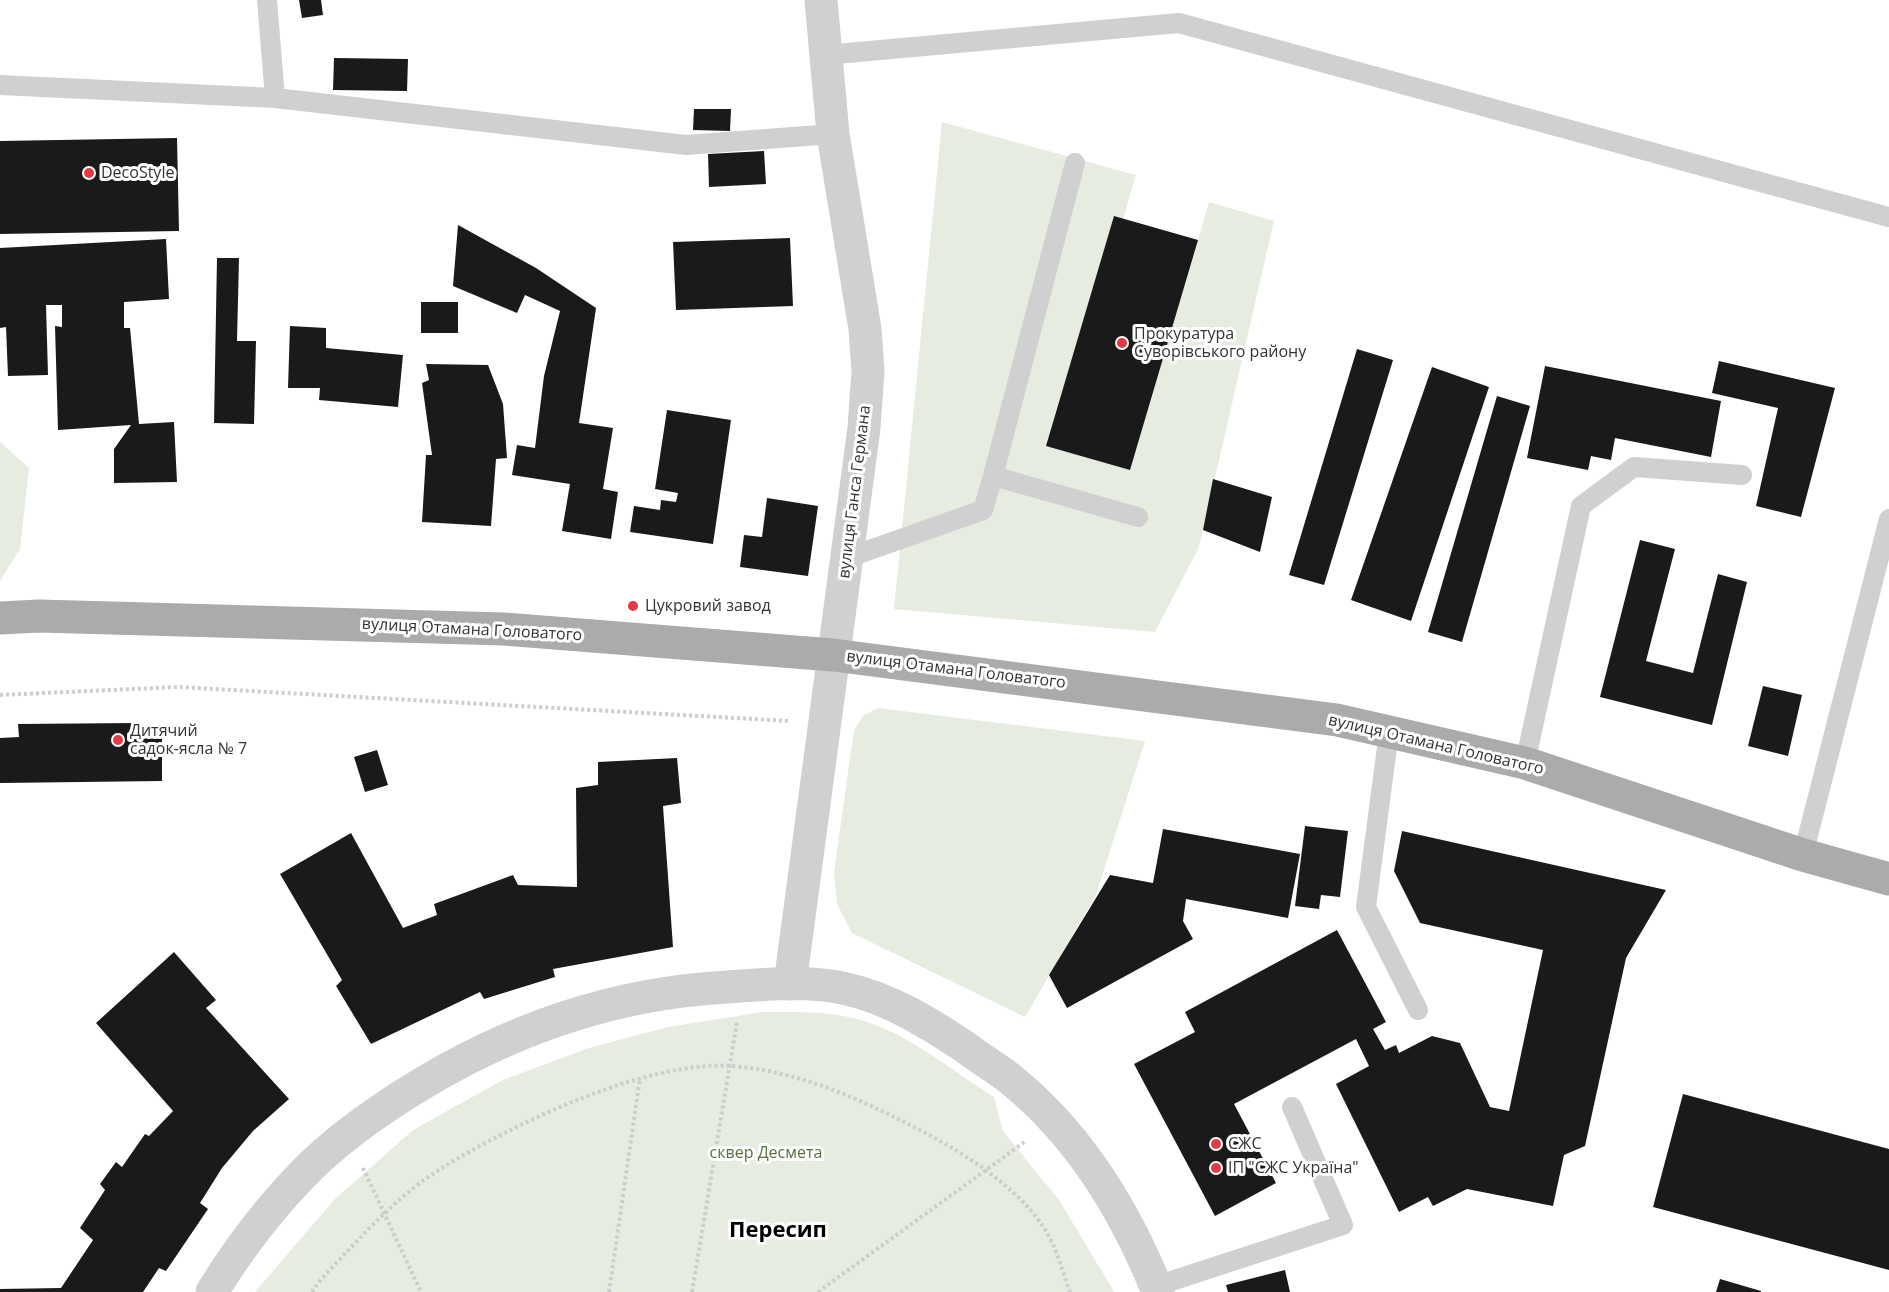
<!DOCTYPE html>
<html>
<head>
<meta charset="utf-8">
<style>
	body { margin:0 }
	canvas { display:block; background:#fff }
</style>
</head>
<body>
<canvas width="1889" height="1292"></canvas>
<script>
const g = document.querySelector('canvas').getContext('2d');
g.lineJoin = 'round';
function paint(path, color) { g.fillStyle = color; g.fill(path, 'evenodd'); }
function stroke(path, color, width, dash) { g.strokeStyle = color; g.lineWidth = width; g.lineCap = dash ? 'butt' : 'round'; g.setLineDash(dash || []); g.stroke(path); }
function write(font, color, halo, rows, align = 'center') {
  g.font = font + ' "Open Sans",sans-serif'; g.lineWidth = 6; g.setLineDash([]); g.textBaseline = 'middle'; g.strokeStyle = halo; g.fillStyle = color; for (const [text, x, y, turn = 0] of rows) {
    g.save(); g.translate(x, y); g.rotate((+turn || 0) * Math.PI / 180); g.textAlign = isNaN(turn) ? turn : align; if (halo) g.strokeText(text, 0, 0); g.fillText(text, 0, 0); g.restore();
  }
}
paint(new Path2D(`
	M942,122L1136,175L1123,219L1198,240L1209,202L1274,221L1199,547L1155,632L894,609Z
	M0,442L29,468L20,549L0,581Z
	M878,708L1145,741L1096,895L1025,1017L852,933L837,904L834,872L854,730L864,715Z
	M762,1012C794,1012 827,1011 858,1019C908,1033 951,1070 994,1097L1003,1131L1059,1200L1114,1292H255L334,1200L413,1130L503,1080L589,1048L668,1027Z`), '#e6ecdf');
paint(new Path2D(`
	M299,0H321L323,15L302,18Z
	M334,58L408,59L407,91L333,90Z
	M694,109H731L730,131L693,130Z
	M177,138L179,231L0,234V141Z
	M764,151L766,184L709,187L708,154Z
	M1114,216L1198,240L1130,470L1046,446Z
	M458,225L536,268L596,308L579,423L613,428L603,489L618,492L611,539L562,531L570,484L512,475L517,445L535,448L544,376L560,311L525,295L517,313L453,286Z
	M790,238L793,306L676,310L673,242Z
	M166,239L169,299L124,302V328H130L139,424L174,422L177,482L114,483V449L131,425L58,430L55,326L62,327V305H46L48,375L8,376L6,327L0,328V248Z
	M217,258H239L237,341H256L254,424L214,423Z
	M421,302H458V333H421Z
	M290,326L326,328V348L403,355L398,407L319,400L320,388H288Z
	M1357,349L1393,360L1324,585L1289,575Z
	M1719,361L1835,388L1801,517L1756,506L1778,408L1712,393Z
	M426,364L488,365L503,404L507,458L496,459L491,526L422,522L426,455H432L422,383L429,380Z
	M1545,366L1721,401L1711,457L1615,438L1611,460L1591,456L1588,470L1527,458Z
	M1432,367L1489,387L1411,621L1351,600Z
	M1497,396L1530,406L1462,642L1428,632Z
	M667,410L731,420L713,544L630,532L634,506L660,510L661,500L676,502L678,493L655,489Z
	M1213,479L1272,497L1260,552L1203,530Z
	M767,498L818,506L808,576L740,567L744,535L762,537Z
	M1640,540L1675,549L1646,661L1693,673L1718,574L1747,582L1712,725L1600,697Z
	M1763,686L1802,695L1788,756L1748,746Z
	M137,723V734H162V781L0,783V738L19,737L18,724Z
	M377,750L388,785L365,792L354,757Z
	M677,758L681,803L663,806L673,947L553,969L555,977L484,999L480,992L371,1044L336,986L342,980L280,874L351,833L403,928L437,915L434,904L513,875L518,885L577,887L576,788L598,785V762Z
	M1305,826L1348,831L1340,897L1321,895L1319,909L1295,906Z
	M1163,829L1300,854L1288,918L1186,899L1183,921L1193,939L1067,1008L1049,975L1110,875L1153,883Z
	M1402,831L1666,890L1626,958L1585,1146L1564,1155L1553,1206L1467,1189L1433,1206L1428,1197L1399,1212L1336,1084L1369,1066L1356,1039L1234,1104L1276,1183L1215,1216L1134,1064L1195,1032L1185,1012L1337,930L1386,1022L1373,1029L1385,1050L1396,1045L1399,1053L1432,1036L1460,1043L1490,1107L1509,1111L1543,950L1420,923L1394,871Z
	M174,952L216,1000L206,1008L289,1099L253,1131L222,1168L200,1203L208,1209L166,1271L159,1268L143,1292H0V1289L61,1288L93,1240L80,1228L105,1190L100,1184L116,1162L122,1167L145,1134L149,1136L173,1111L96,1023Z
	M1683,1094L1889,1149V1270L1653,1207Z
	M1285,1270L1290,1292H1228L1226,1285Z
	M1720,1279L1761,1291V1292H1716Z`), '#1a1a1a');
stroke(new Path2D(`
	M0,695L178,687L790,721
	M363,1168L421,1292
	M312,1292C320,1279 332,1268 342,1257C373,1224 403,1192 442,1168C512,1124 648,1060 731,1066C798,1071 858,1098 918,1129C962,1152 1016,1185 1044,1228C1057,1248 1062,1270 1070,1292
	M609,1292L640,1078
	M692,1292L737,1022
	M818,1292L1026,1141`), '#cdcdcd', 4, [3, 3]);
stroke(new Path2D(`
	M267,0L275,98
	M825,55L1179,23L1889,217
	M0,85L275,98L686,145L833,134
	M993,476L1075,163
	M847,558L983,510L993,476L1138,517
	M1389,732L1366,907L1418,1010
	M1525,763L1581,506L1634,467L1742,475
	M1803,855L1889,519
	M1156,1286L1343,1225L1292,1107`), '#d0d0d0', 20);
stroke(new Path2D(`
	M790,984L864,428L868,371L865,329L833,134L821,0
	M212,1292C239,1248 271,1206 308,1169C337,1140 372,1115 407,1093C505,1031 612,993 728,987C767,984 809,980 847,989C890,999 929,1023 965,1047C979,1058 995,1067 1009,1078C1078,1133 1126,1212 1158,1292`), '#d0d0d0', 33);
stroke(new Path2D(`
	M0,618L39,616L504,629L833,655L1337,720L1525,763L1803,855L1889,879`), '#ababab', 33);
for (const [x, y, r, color] of [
	[89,173,6,"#e63946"],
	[1122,343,6,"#e63946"],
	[633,606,6,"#e63946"],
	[118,740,6,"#e63946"],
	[1216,1144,6,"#e63946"],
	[1216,1168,6,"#e63946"]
]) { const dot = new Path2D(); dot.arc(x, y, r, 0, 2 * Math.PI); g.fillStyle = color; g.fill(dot); stroke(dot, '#fff', 2); }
write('16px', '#333', '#fff', [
	["DecoStyle",101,173],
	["Прокуратура",1134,334],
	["Суворівського району",1134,352],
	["Цукровий завод",645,606],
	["Дитячий",130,731],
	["садок-ясла № 7",130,749],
	["СЖС",1228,1144],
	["ІП \"СЖС Україна\"",1228,1168]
], 'left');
write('16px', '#333', '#fff', [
	["вулиця Ганса Германа",855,492,-83],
	["вулиця Отамана Головатого",472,630,3],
	["вулиця Отамана Головатого",956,670,7],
	["вулиця Отамана Головатого",1436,745,13]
]);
write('16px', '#56703f', '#fff', [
	["сквер Десмета",766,1153]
]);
write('bold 22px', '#000', '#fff', [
	["Пересип",778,1231]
]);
</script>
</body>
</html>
